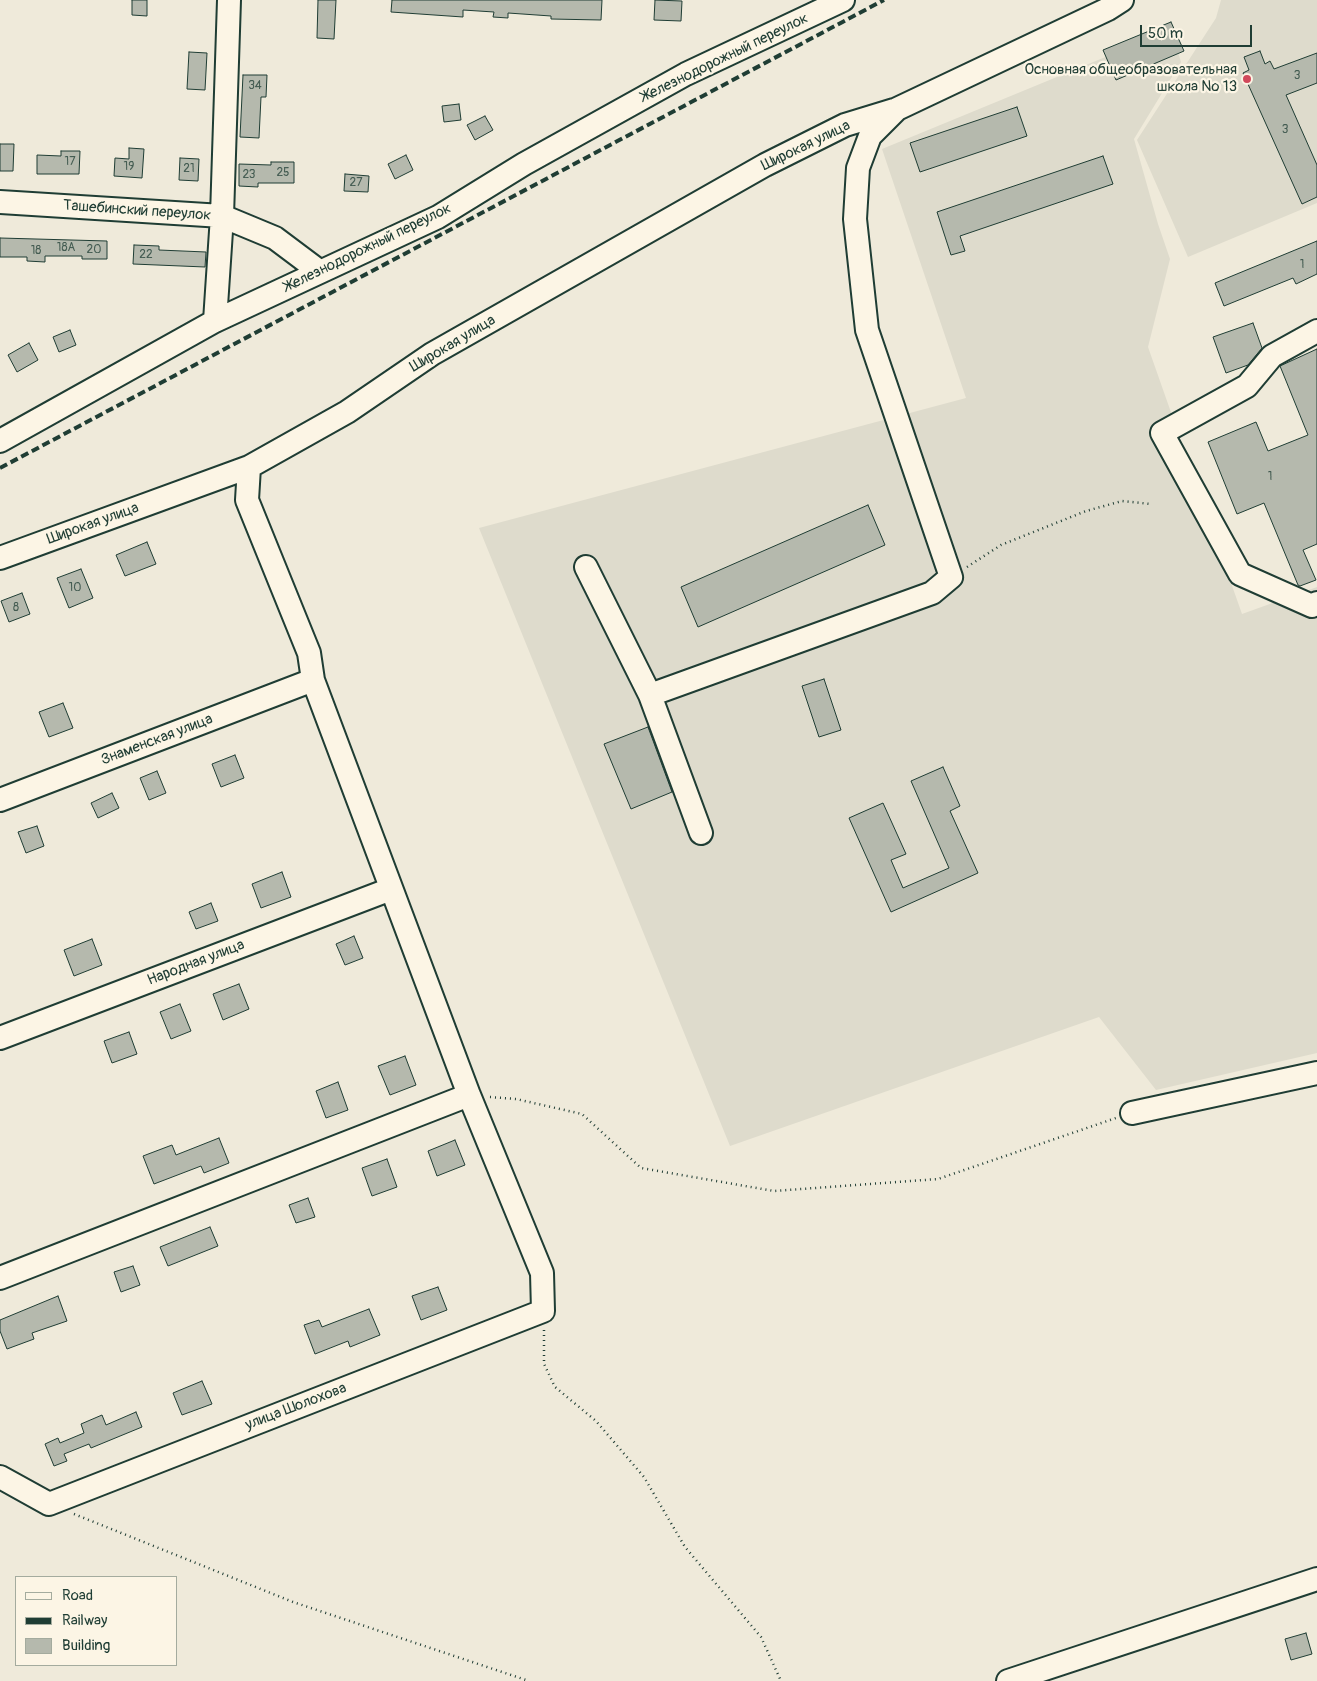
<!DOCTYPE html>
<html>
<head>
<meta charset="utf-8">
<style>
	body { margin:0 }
	#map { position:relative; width:1317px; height:1681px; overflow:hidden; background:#efeada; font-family:Pangolin,sans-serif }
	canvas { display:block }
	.legend { position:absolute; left:15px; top:1576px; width:162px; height:90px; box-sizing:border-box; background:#fcf5e5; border:1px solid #a4ab9e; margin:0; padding:6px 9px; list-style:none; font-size:15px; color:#1f3d34 }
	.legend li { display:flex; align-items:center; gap:10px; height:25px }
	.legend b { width:25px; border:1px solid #a4ab9e }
	.scale { position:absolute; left:1140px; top:25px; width:112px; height:22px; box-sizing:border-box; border:2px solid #1f3d34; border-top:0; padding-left:6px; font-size:15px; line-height:18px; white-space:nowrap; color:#1f3d34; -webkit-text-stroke:4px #fcf5e5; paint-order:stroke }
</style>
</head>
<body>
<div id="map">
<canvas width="1317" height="1681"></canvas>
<ul class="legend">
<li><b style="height:6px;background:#fcf5e5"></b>Road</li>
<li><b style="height:6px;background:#1f3d34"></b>Railway</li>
<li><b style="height:14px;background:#b5b9ad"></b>Building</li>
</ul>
<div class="scale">50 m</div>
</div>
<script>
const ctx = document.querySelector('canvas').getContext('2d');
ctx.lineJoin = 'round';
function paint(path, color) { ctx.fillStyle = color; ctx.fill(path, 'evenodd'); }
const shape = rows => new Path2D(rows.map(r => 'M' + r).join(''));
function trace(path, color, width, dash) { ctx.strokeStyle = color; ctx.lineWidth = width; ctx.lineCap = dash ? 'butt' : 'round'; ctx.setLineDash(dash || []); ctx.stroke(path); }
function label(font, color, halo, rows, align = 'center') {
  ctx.font = font + ' Pangolin,sans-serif'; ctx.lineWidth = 4.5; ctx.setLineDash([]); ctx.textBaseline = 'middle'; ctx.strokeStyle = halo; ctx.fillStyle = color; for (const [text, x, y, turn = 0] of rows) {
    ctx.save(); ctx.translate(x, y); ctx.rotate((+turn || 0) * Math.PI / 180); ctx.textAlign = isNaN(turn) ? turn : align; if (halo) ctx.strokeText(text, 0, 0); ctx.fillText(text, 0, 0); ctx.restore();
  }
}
paint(shape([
	[1221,0,1317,0,1317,203,1188,257,1137,140,1216,18],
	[1171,30,1181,62,1134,139,1158,224,1170,259,1148,347,1242,614,1317,587,1317,1053,1156,1090,1099,1017,730,1146,479,528,966,398,882,149]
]), '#dedbcc');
const building = shape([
	[132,0,147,0,147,16,132,15,132,0],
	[318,0,336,0,334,39,317,38,318,0],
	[392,0,602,0,601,20,551,19,551,16,508,13,508,18,493,17,494,12,463,10,463,17,391,12,392,0],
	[655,0,682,1,681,21,654,20,655,0],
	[1171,22,1184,51,1116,80,1103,50,1171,22],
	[1260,51,1265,64,1270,61,1274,69,1317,53,1317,83,1286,95,1317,165,1317,197,1302,204,1243,73,1249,70,1244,57,1260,51],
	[189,52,207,53,205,90,187,89,189,52],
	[243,75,267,75,266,97,261,97,259,138,240,137,243,75],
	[459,104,461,120,444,122,442,106,459,104],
	[1017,107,1027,136,920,172,910,143,1017,107],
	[485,116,493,130,475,140,467,125,485,116],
	[0,144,14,144,13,171,0,171,0,144],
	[129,148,144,149,142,178,114,176,115,158,129,159,129,148],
	[61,151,80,151,79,174,37,174,37,155,61,156,61,151],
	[406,155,413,170,395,179,388,164,406,155],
	[1103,156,1113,184,960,236,965,251,951,255,937,212,1103,156],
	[180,158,199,159,198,181,179,180,180,158],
	[271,162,294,162,294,183,258,183,258,187,239,186,239,164,271,165,271,162],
	[345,174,369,176,368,192,344,191,345,174],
	[0,238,107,241,107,259,82,259,82,256,45,256,45,262,27,261,27,257,0,257,0,238],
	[1317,241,1317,274,1296,284,1293,278,1224,306,1215,283,1317,241],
	[134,245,159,246,159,250,206,252,205,267,133,264,134,245],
	[1253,323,1262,348,1248,365,1226,373,1213,337,1253,323],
	[70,330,76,345,59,352,53,337,70,330],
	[29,343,38,360,17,372,8,355,29,343],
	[1317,349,1317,544,1303,550,1316,580,1300,586,1298,585,1264,503,1237,514,1208,442,1256,422,1268,451,1308,435,1280,366,1317,349],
	[868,505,885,545,698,627,681,587,868,505],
	[147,542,156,564,125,576,116,555,147,542],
	[81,569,93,598,69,608,57,578,81,569],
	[22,593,30,614,9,622,1,601,22,593],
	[824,679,841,730,819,737,802,686,824,679],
	[63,703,73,728,49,737,39,712,63,703],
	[648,727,672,792,631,809,604,744,648,727],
	[235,755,244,778,221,787,212,764,235,755],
	[943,767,960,806,950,811,978,873,891,912,849,818,883,803,906,854,891,860,903,888,949,868,911,781,943,767],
	[157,771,166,793,149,800,140,778,157,771],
	[112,793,119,808,98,818,91,803,112,793],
	[37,826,44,846,26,853,18,832,37,826],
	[282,872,291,897,261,908,252,884,282,872],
	[211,903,218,921,196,929,189,912,211,903],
	[354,936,363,958,345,965,336,944,354,936],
	[92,939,102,965,74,976,64,950,92,939],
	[239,984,249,1009,223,1020,213,994,239,984],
	[180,1004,191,1031,171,1039,160,1012,180,1004],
	[129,1032,137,1054,112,1063,104,1041,129,1032],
	[405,1056,416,1085,390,1095,378,1066,405,1056],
	[338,1082,348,1110,326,1118,316,1091,338,1082],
	[219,1138,229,1163,204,1173,201,1166,154,1184,143,1156,172,1145,176,1155,219,1138],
	[455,1140,465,1165,437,1176,428,1151,455,1140],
	[387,1159,397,1187,372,1196,362,1168,387,1159],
	[308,1198,315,1217,296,1223,289,1205,308,1198],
	[210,1227,218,1246,168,1266,160,1247,210,1227],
	[133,1266,140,1285,121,1292,114,1272,133,1266],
	[438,1287,447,1310,421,1320,412,1296,438,1287],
	[58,1296,67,1321,32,1333,34,1339,7,1349,0,1331,0,1320,58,1296],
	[369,1309,380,1335,350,1347,348,1341,315,1354,304,1325,319,1320,322,1327,369,1309],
	[202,1381,212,1404,182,1415,173,1393,202,1381],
	[136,1412,142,1427,91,1448,89,1444,64,1454,67,1461,54,1466,45,1444,58,1438,60,1443,84,1433,81,1424,102,1415,106,1425,136,1412],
	[1306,1633,1312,1654,1291,1660,1285,1639,1306,1633]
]);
paint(building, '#b5b9ad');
trace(building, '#1f3d34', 1);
const minor = shape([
	[0,202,222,216,275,238,319,271],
	[215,321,222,216,229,0],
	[1317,331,1272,356,1247,386,1162,433,1240,574,1312,606,1317,603],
	[0,441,215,321,438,217,524,164,686,74,843,0],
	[0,558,249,467,347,412,432,354,765,165,845,125,894,110],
	[586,567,650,695,701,833],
	[650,695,932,593,951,577,867,330,855,219,858,168,870,136,897,109,1108,9,1122,0],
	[0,800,313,680],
	[0,1038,391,889],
	[1132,1113,1317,1073],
	[0,1278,469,1095],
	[0,1477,49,1504,543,1311,542,1273,469,1095,313,680,309,653,247,500,249,467],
	[1008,1681,1317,1579]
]);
trace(minor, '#1f3d34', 26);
trace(shape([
	[967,567,1001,545,1086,511,1122,501,1151,504],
	[490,1097,516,1099,582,1114,641,1168,774,1191,938,1179,1116,1118],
	[544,1330,544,1364,555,1387,596,1421,644,1477,685,1547,761,1637,781,1681],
	[74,1514,293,1602,529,1681]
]), '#1f3d34', 2.5, [1, 4]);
trace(minor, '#fcf5e5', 22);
trace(shape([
	[0,468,884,0]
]), '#1f3d34', 4, [8, 4]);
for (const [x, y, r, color] of [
	[1247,79,5,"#d1495b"]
]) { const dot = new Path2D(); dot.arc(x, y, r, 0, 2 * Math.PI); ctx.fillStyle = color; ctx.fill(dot); trace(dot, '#fcf5e5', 2); }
label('12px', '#445c52', null, [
	["3",1297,76],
	["34",255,86],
	["3",1285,130],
	["17",70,162],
	["19",129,167],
	["21",189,169],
	["25",283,173],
	["23",249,175],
	["27",356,183],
	["18А",66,248],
	["20",94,250],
	["18",36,251],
	["22",146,255],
	["1",1302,265],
	["1",1270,477],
	["10",75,588],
	["8",16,608]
]);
label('15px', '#1f3d34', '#fcf5e5', [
	["Железнодорожный переулок",725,58,-26],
	["Широкая улица",806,146,-26],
	["Ташебинский переулок",137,211,4],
	["Железнодорожный переулок",368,248,-26],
	["Широкая улица",453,344,-31],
	["Широкая улица",93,524,-20],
	["Знаменская улица",157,740,-21],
	["Народная улица",196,963,-21],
	["улица Шолохова",296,1407,-21]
]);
label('15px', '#1f3d34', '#fcf5e5', [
	["Основная общеобразовательная",1237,70],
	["школа № 13",1237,87]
], 'right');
</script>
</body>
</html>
